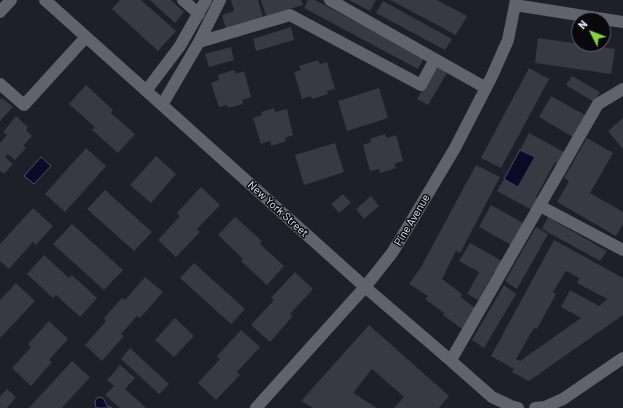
<!DOCTYPE html>
<html>
<head>
<meta charset="utf-8">
<style>
	body { margin:0 }
	#map { position:relative; width:623px; height:408px; overflow:hidden; background:#1e1f29; font-family:Barlow,sans-serif }
	canvas { display:block }
	.north { position:absolute; left:571px; top:12px; width:40px; height:40px; box-sizing:border-box; background:#09090d; border:1px solid #64656a; border-radius:50%; rotate:312deg; font-size:11px; font-weight:700; line-height:16px; text-align:center; color:#edeef5 }
	.north::after { content:''; display:block; margin:auto; width:14px; height:18px; background:#87cf4a; clip-path:polygon(50% 0,100% 100%,50% 72%,0 100%) }
</style>
</head>
<body>
<div id="map">
<canvas width="623" height="408"></canvas>
<div class="north">N</div>
</div>
<script>
const ctx = document.querySelector('canvas').getContext('2d');
ctx.lineJoin = 'round';
function paint(path, color) { ctx.fillStyle = color; ctx.fill(path, 'evenodd'); }
const shape = rows => new Path2D(rows.map(r => 'M' + r).join(''));
function trace(path, color, width, dash) { ctx.strokeStyle = color; ctx.lineWidth = width; ctx.lineCap = dash ? 'butt' : 'round'; ctx.setLineDash(dash || []); ctx.stroke(path); }
function label(font, color, halo, rows, align = 'center') {
  ctx.font = font + ' Barlow,sans-serif'; ctx.lineWidth = 3; ctx.setLineDash([]); ctx.textBaseline = 'middle'; ctx.strokeStyle = halo; ctx.fillStyle = color; for (const [text, x, y, turn = 0] of rows) {
    ctx.save(); ctx.translate(x, y); ctx.rotate((+turn || 0) * Math.PI / 180); ctx.textAlign = isNaN(turn) ? turn : align; if (halo) ctx.strokeText(text, 0, 0); ctx.fillText(text, 0, 0); ctx.restore();
  }
}
const water = shape([
	[520,150,535,157,518,187,504,179,520,150],
	[41,157,51,166,34,184,24,176,41,157],
	[98,397,102,398,104,399,107,406,112,408,96,408,95,401,98,397]
]);
paint(water, '#0d0a27');
trace(water, '#504e65', 1);
paint(shape([
	[120,0,141,0,176,31,158,51,112,9],
	[150,0,171,0,184,12,175,23],
	[231,0,258,0,263,18,226,29,222,15,234,11],
	[261,0,301,0,303,5,266,16],
	[308,0,315,0,424,58,418,69,304,8],
	[349,0,376,0,370,11],
	[390,0,437,0,467,16,456,35],
	[383,1,452,39,445,50,376,13],
	[291,27,294,40,256,51,253,39],
	[538,38,615,49,611,74,535,63],
	[231,47,234,60,209,67,205,54],
	[318,60,320,64,327,62,335,89,327,91,328,94,312,99,311,96,302,99,294,72,301,70,299,66],
	[437,64,448,71,428,105,417,99],
	[529,68,549,79,501,168,481,158],
	[234,70,236,74,244,71,251,97,242,100,243,104,228,108,227,105,219,107,211,83,219,80,218,75],
	[572,76,600,92,594,102,566,85],
	[86,85,113,110,111,113,135,134,118,153,92,130,95,127,69,104],
	[379,88,388,118,347,131,338,101],
	[551,96,585,115,573,137,539,117],
	[2,98,13,107,0,121,0,100],
	[274,108,275,112,287,109,293,135,285,138,286,141,271,146,270,141,261,144,253,118,262,115,261,112],
	[16,116,28,127,26,130,32,136,23,146,26,148,15,160,8,154,5,157,13,164,4,174,0,171,0,143,7,135,3,132],
	[623,118,623,149,608,131],
	[529,133,564,152,557,164,555,162,536,197,538,198,532,210,497,191,504,179,518,187,535,157,520,150],
	[385,134,387,138,396,135,403,161,394,164,396,168,380,173,379,169,370,171,363,145,371,142,370,139],
	[587,138,613,153,590,193,623,212,623,224,616,236,557,202,569,181,564,178],
	[335,143,344,172,304,185,295,155],
	[86,148,106,166,65,212,45,194],
	[156,156,176,174,151,203,130,185],
	[476,165,500,177,460,253,456,251,442,279,462,294,461,297,476,309,462,329,443,315,444,313,425,299,428,296,409,284,421,267],
	[201,187,220,205,197,229,200,232,176,257,158,240,180,216,177,213],
	[105,190,152,232,134,251,87,209],
	[343,194,351,203,339,213,331,204],
	[371,196,379,206,364,219,356,209],
	[491,205,525,224,513,246,479,227],
	[33,208,53,226,36,245,33,242,9,269,0,261,0,244],
	[235,217,262,241,260,244,284,266,267,285,241,261,243,259,218,235],
	[548,217,607,251,600,261,542,229],
	[72,224,123,270,104,290,53,244],
	[536,227,548,234,517,289,505,281],
	[554,240,623,278,623,315,529,381,512,372,514,369,491,356],
	[566,271,579,278,577,283,607,299,599,306,570,290,561,307,581,318,520,361,516,359,534,328,537,329,556,294,553,292],
	[470,243,504,262,497,273,494,272,478,300,467,294,479,272,459,261],
	[44,255,69,278,72,275,97,298,80,317,56,295,53,298,27,274],
	[194,263,245,309,231,324,180,278],
	[295,272,313,289,290,314,293,316,270,342,251,325,274,300,271,298],
	[145,277,163,292,140,318,137,316,121,334,124,336,102,361,85,345,106,321,104,318,122,298,125,300],
	[16,283,35,301,0,338,0,300],
	[504,285,516,294,484,348,472,340],
	[175,318,194,336,174,357,155,340],
	[49,321,68,339,49,360,52,362,31,386,12,368,31,347,28,344],
	[369,325,449,396,439,408,394,408,404,397,372,369,353,393,377,408,313,408,301,401],
	[241,330,260,347,237,372,240,375,216,400,198,383,220,359,217,356],
	[130,348,169,384,159,394,121,359],
	[72,361,90,377,62,408,29,408],
	[120,365,135,378,125,389,146,408,120,408,105,395,114,386,107,380],
	[7,389,16,397,7,408,0,408,0,396]
]), '#393944');
trace(shape([
	[45,0,365,287,442,353,492,397,511,406,518,408],
	[183,0,199,14],
	[330,0,486,88],
	[515,5,623,22],
	[0,12,11,0],
	[199,42,220,0],
	[0,84,24,105,86,37],
	[146,91,180,46,206,0],
	[162,105,199,42,290,15,421,85,435,59],
	[540,206,623,250],
	[451,360,598,104,623,89],
	[256,408,365,287,392,253,414,217,455,148,492,76,508,40,516,0],
	[535,408,545,407,563,399,623,358]
]), '#61626e', 12);
label('11px', '#edeef5', '#09090d', [
	["New York Street",278,209,42],
	["Pine Avenue",412,220,-59]
]);
</script>
</body>
</html>
